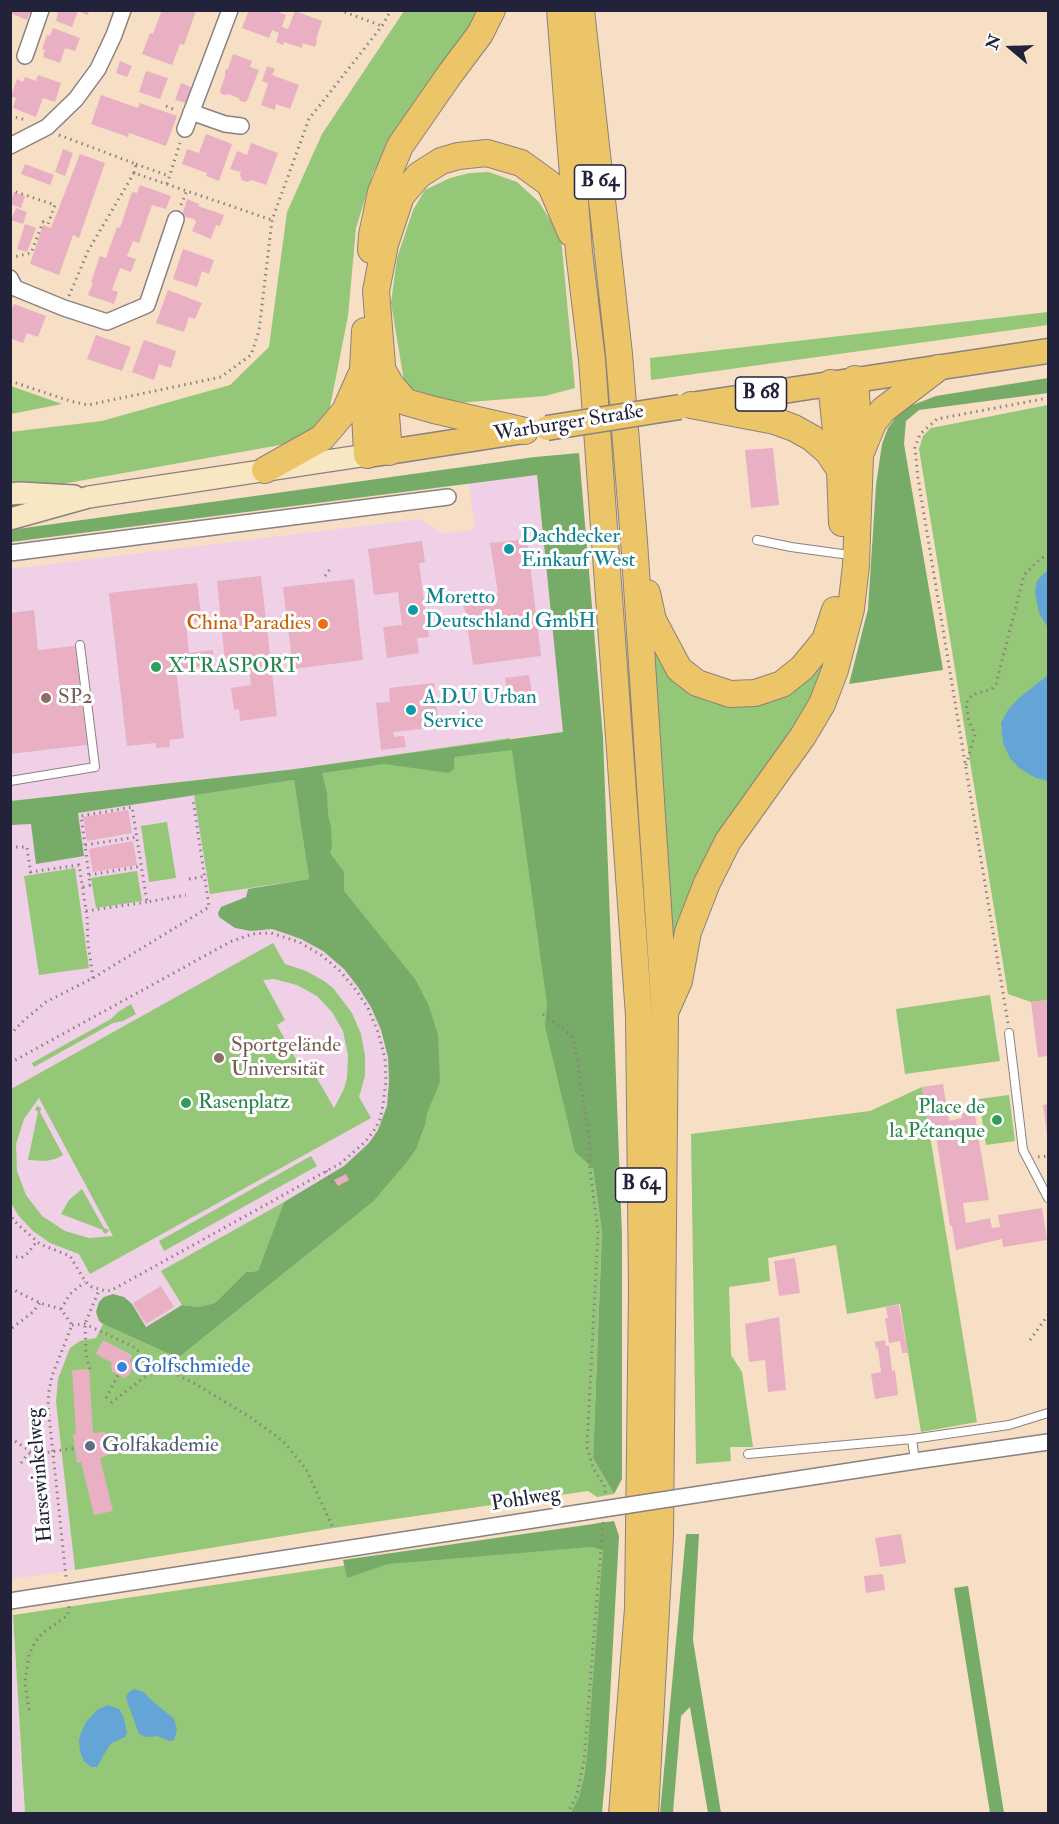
<!DOCTYPE html>
<html>
<head>
<meta charset="utf-8">
<style>
	body { margin:0 }
	#map { position:relative; width:1059px; height:1824px; overflow:hidden; background:#f6dfc5; font-family:"IM FELL Double Pica",serif }
	canvas { display:block }
	.frame { position:absolute; inset:0; border:12px solid #22223b; pointer-events:none }
	.north { position:absolute; left:981px; top:18px; width:60px; height:60px; -webkit-text-stroke:4px #fff; paint-order:stroke; rotate:289deg; font-size:16px; font-weight:700; line-height:24px; text-align:center; color:#22223b }
	.north::after { content:''; display:block; margin:auto; width:21px; height:27px; background:#22223b; clip-path:polygon(50% 0,100% 100%,50% 72%,0 100%) }
</style>
</head>
<body>
<div id="map">
<canvas width="1059" height="1824"></canvas>
<div class="frame"></div>
<div class="north">N</div>
</div>
<script>
const ctx = document.querySelector('canvas').getContext('2d');
ctx.lineJoin = 'round';
function paint(path, color) { ctx.fillStyle = color; ctx.fill(path, 'evenodd'); }
const shape = rows => new Path2D(rows.map(r => 'M' + r).join(''));
function trace(path, color, width, dash) { ctx.strokeStyle = color; ctx.lineWidth = width; ctx.lineCap = dash ? 'butt' : 'round'; ctx.setLineDash(dash || []); ctx.stroke(path); }
function label(font, color, halo, rows, align = 'center') {
  ctx.font = font + ' "IM FELL Double Pica",serif'; ctx.lineWidth = 6; ctx.setLineDash([]); ctx.textBaseline = 'middle'; ctx.strokeStyle = halo; ctx.fillStyle = color; for (const [text, x, y, turn = 0] of rows) {
    ctx.save(); ctx.translate(x, y); ctx.rotate((+turn || 0) * Math.PI / 180); ctx.textAlign = isNaN(turn) ? turn : align; if (halo) ctx.strokeText(text, 0, 0); ctx.fillText(text, 0, 0); ctx.restore();
  }
}
paint(shape([
	[537,475,563,732,510,738,420,1010,359,1215,178,1358,103,1324,97,1338,56,1402,75,1570,11,1579,10,569,420,519,444,534,475,529,469,483],
	[10,1615,13,1615,25,1813,11,1814]
]), '#efd0e6');
paint(shape([
	[404,11,477,11,469,28,412,106,373,173,356,228,348,316,330,407,322,432,297,442,34,489,11,487,10,432,102,421,230,385,269,347,287,212,322,134],
	[489,172,517,182,539,202,561,237,575,388,545,396,457,403,405,387,391,303,397,258,413,210,425,190,450,178,470,173],
	[1048,312,1048,325,651,380,650,358],
	[11,386,62,404,11,414],
	[1048,405,1048,1000,1031,1002,1008,994,919,449,923,436,931,428],
	[649,637,726,699,829,645,822,678,668,972],
	[510,738,593,1167,602,1232,593,1458,614,1494,597,1497,588,1491,333,1528,75,1570,56,1402,58,1379,70,1348,80,1341,96,1338,103,1324,178,1358,374,1201,407,1162,420,1139,425,1126,345,914,296,769],
	[294,780,309,879,210,894,194,795],
	[167,822,176,878,149,882,141,826],
	[75,868,89,968,39,975,24,876],
	[137,871,142,901,96,908,91,878],
	[273,943,285,964,306,971,324,981,333,988,352,1013,361,1034,365,1056,365,1076,359,1097,371,1118,90,1274,79,1254,50,1243,33,1231,18,1215,11,1203,11,1089],
	[274,979,297,985,317,996,332,1012,343,1031,348,1055,347,1078,344,1089,334,1108,311,1068,303,1072,277,1025,285,1020,263,980],
	[39,1098,113,1236,89,1238,65,1231,42,1216,26,1195,17,1171,16,1144,24,1119],
	[990,995,1000,1061,905,1074,896,1009],
	[131,1004,136,1014,123,1021,113,1023,34,1067,32,1063,111,1019,118,1012],
	[922,1087,977,1422,921,1432,900,1304,847,1314,836,1245,768,1258,770,1281,729,1287,731,1355,742,1372,753,1447,730,1447,731,1461,696,1464,691,1134,870,1111],
	[1009,1095,1015,1141,986,1145,979,1099],
	[37,1106,41,1108,40,1112,63,1155,55,1159,46,1161,28,1160,38,1112,35,1109],
	[311,1156,317,1166,164,1251,159,1241],
	[82,1189,104,1228,109,1230,106,1234,103,1232,103,1230,61,1214,69,1200],
	[284,1202,258,1271,246,1272,215,1303,198,1307,182,1305,161,1271],
	[608,1522,587,1780,582,1813,25,1813,13,1615,341,1566,592,1547,597,1523]
]), '#94c777');
paint(shape([
	[1048,378,1048,393,919,410,906,421,904,444,943,670,849,684,868,609,876,485,882,444,888,428,898,414,910,406,936,396],
	[579,453,603,737,622,1235,622,1479,614,1494,593,1458,602,1232,593,1168,575,1152,545,1026,547,1004,512,750,454,757,454,769,449,773,384,764,322,773,327,793,328,815,331,827,332,847,330,853,344,872,344,891,415,979,429,1006,438,1035,440,1082,427,1113,425,1126,416,1149,407,1162,374,1201,178,1358,103,1324,99,1321,96,1312,99,1302,104,1297,113,1294,124,1297,132,1304,146,1327,182,1305,198,1307,215,1303,246,1272,258,1271,284,1202,344,1166,369,1143,378,1130,387,1106,389,1081,388,1057,381,1030,371,1007,358,987,344,969,323,951,301,939,281,932,272,929,251,931,235,928,219,917,218,913,221,907,246,897,248,889,309,879,294,780,78,813,84,856,36,864,31,824,11,825,11,801,296,769,563,732,537,475,11,542,10,530,535,457],
	[614,1521,619,1536,606,1769,602,1813,571,1813,579,1797,584,1778,587,1758,603,1550,592,1547,388,1564,347,1578,343,1560],
	[686,1534,699,1534,693,1640,721,1813,708,1813,690,1707,681,1716,673,1813,660,1813],
	[968,1586,1004,1813,990,1813,954,1588]
]), '#77ac68');
paint(shape([
	[1048,571,1048,628,1039,613,1035,592,1037,581,1044,573],
	[1048,675,1048,781,1036,778,1019,768,1010,758,1003,743,1001,723,1008,710,1018,699],
	[134,1689,144,1692,150,1699,174,1719,177,1730,174,1740,170,1741,157,1736,146,1737,139,1734,126,1698,128,1693],
	[108,1705,119,1709,124,1718,127,1733,125,1737,112,1743,109,1746,97,1767,91,1767,84,1761,80,1752,79,1740,81,1733,86,1722,97,1710]
]), '#64a4d7');
paint(shape([
	[10,10,31,10,27,20,10,13],
	[52,10,89,10,88,15,78,11,72,27,56,21,58,13],
	[162,10,196,11,184,45,180,44,172,65,142,54,150,33,153,34],
	[249,10,273,10,286,15,282,27,288,29,295,11,322,21,316,40,317,41,315,47,303,43,302,48,284,42,283,45,276,42,279,33,272,30,269,38,242,28],
	[53,28,80,38,75,51,65,48,60,63,43,57,45,50,42,49,47,35,50,36],
	[233,54,252,61,250,67,259,70,247,101,245,102,240,101,239,98,228,94,226,95,221,94,220,91,225,76,225,70,228,69],
	[120,61,132,66,127,77,116,73],
	[267,66,275,69,272,75,299,85,290,109,276,104,275,110,261,105,268,84,262,81],
	[146,71,168,78,160,99,139,92],
	[38,75,61,83,55,102,43,98,36,117,13,108,16,98,11,96,17,79,23,82,25,77,36,81],
	[181,83,191,87,186,103,175,100],
	[101,95,138,108,140,103,177,116,166,146,129,133,128,137,91,124],
	[206,134,232,144,219,181,206,176,207,173,182,164,187,149,199,153],
	[251,143,278,153,266,185,252,180,247,182,242,180,240,175,241,172,230,169,237,151,247,155],
	[63,149,73,153,65,176,55,172],
	[80,154,105,163,79,238,73,235,59,275,30,264,43,225,51,228],
	[25,164,54,175,50,185,21,174],
	[140,185,171,196,166,209,152,205,139,243,133,241,127,256,136,259,131,272,120,268,112,290,118,292,114,304,88,295,93,283,91,282,100,256,106,258,117,227,120,228,132,192,137,193],
	[14,192,25,196,21,208,10,204],
	[187,199,199,204,198,206,224,215,220,226,216,225,211,239,192,231,196,222,194,219,182,216],
	[16,208,27,212,23,224,11,220],
	[25,224,36,228,27,252,17,249],
	[183,249,214,260,209,274,202,271,197,287,173,279],
	[168,290,202,303,195,319,189,317,184,332,156,323],
	[14,304,46,316,38,337,27,333,23,343,10,338,10,313],
	[96,335,131,347,122,371,87,359],
	[144,340,176,351,171,368,159,364,154,380,132,372],
	[773,448,779,505,751,508,745,450],
	[527,539,541,656,473,665,463,598,498,593,490,543],
	[422,541,425,562,419,563,429,637,417,638,419,653,387,658,383,627,402,625,398,592,374,595,368,549],
	[261,576,277,716,240,721,239,709,234,710,231,688,251,685,248,659,225,662,217,581],
	[354,579,363,660,293,669,283,587],
	[197,583,202,621,186,623,189,653,213,650,214,665,176,670,184,738,169,740,170,747,156,748,156,743,127,746,109,593],
	[34,610,38,650,75,646,87,745,10,754,10,613],
	[529,675,532,694,508,698,505,678],
	[434,683,439,727,393,732,394,737,404,736,406,747,381,750,376,703,390,702,389,688],
	[128,810,132,833,87,841,83,817],
	[133,841,137,865,93,872,89,849],
	[1048,1000,1048,1056,1038,1057,1031,1002],
	[943,1084,949,1121,962,1118,960,1106,973,1104,989,1200,963,1203,966,1223,990,1218,992,1228,1000,1227,998,1215,1042,1208,1047,1240,1003,1247,1002,1239,956,1250,952,1226,950,1226,934,1123,928,1124,922,1087],
	[1048,1104,1048,1134,1047,1135,1043,1105],
	[346,1174,349,1180,338,1186,334,1180],
	[795,1258,800,1293,779,1296,774,1261],
	[161,1286,174,1307,146,1324,133,1303],
	[899,1305,908,1353,902,1353,900,1341,889,1343,885,1318,888,1318,886,1307],
	[779,1317,786,1390,768,1392,765,1360,749,1362,745,1324],
	[103,1340,132,1355,130,1361,135,1364,129,1375,125,1378,112,1372,111,1366,112,1363,96,1354],
	[885,1340,886,1346,889,1346,892,1371,895,1370,898,1395,875,1399,871,1374,881,1372,878,1348,876,1349,875,1342],
	[89,1369,93,1433,105,1432,108,1455,100,1458,113,1511,94,1515,81,1462,77,1463,73,1434,76,1434,72,1370],
	[901,1534,906,1563,880,1567,875,1538],
	[883,1574,885,1590,866,1593,864,1576]
]), '#e8b0c2');
const service = shape([
	[757,540,791,547,842,554],
	[10,781,95,767,80,645],
	[1009,1033,1023,1150,1048,1198],
	[912,1439,1009,1425,1048,1413],
	[748,1454,912,1439,915,1461]
]);
const minor = shape([
	[25,56,41,10],
	[191,112,225,124,241,126],
	[185,129,230,10],
	[10,146,47,127,76,99,98,69,114,35,123,10],
	[10,278,15,288,64,308,107,322,147,305,176,219],
	[10,553,448,497],
	[714,1492,915,1461,1048,1442],
	[10,1601,584,1512]
]);
const secondary = shape([
	[10,494,20,493,74,496],
	[10,519,89,497,367,455]
]);
const primary = shape([
	[697,404,1048,351],
	[369,455,524,431]
]);
const trunk = shape([
	[560,10,579,252,592,360,639,1016,642,1290,638,1608,622,1814],
	[581,10,619,354,634,541,665,1014,660,1536,645,1814],
	[371,250,372,235,381,192,400,146,450,74,480,34,492,10],
	[365,331,363,368,367,455],
	[383,371,391,385,406,402,434,410,525,431],
	[831,383,840,470,842,523],
	[691,405,775,421,794,428,812,438,828,452,840,470],
	[862,450,873,423,883,410,938,368],
	[389,452,376,291,385,244,401,196,419,175,441,161,458,156,487,153,521,163,550,184,571,233],
	[265,470,322,438,345,411,360,377],
	[647,593,653,620,679,669,697,683,730,694,755,693,782,684,802,668,825,640,835,610],
	[667,1008,679,981,688,932,707,883,728,841,803,736,822,704,835,670,851,609,856,565,860,456,855,379]
]);
trace(service, '#8c8080', 10);
trace(minor, '#8c8080', 18);
trace(secondary, '#8c8080', 24);
trace(primary, '#8c8080', 27);
trace(trunk, '#8c8080', 28);
trace(shape([
	[339,10,382,26],
	[166,106,177,111],
	[10,116,26,120],
	[59,135,136,164,134,173,272,220],
	[136,164,169,176],
	[167,184,180,143],
	[10,190,55,205,48,224,43,222,31,253,10,258],
	[181,205,187,190],
	[69,296,88,251,134,173],
	[10,381,70,401,88,405,221,377,251,355,259,331,272,220,309,119,382,26,391,10],
	[325,576,331,568],
	[966,765,975,734,969,722,966,703,972,695,992,689,996,684,1024,575,1040,559,1048,555],
	[85,845,81,816,132,807,147,902,186,895],
	[10,847,27,847,31,875],
	[30,872,79,865,87,916,88,943,93,978],
	[89,875,142,866],
	[189,879,207,876],
	[83,887,90,885,85,845,137,837],
	[86,911,147,902],
	[543,1014,571,1035,575,1045,589,1139,590,1169,598,1232,587,1447,593,1468,604,1485,606,1495],
	[1008,1023,918,478,915,448,920,434,937,419,1048,398],
	[10,1035,22,1022,46,1002,93,978,209,907,193,799],
	[10,1063,230,942,252,934,271,933,299,942,321,955,341,972,356,990,368,1008,378,1032,385,1058,386,1081,383,1105,380,1119,375,1129,366,1141,341,1163,112,1290,106,1291,92,1287,85,1281,70,1256,40,1244,14,1221,10,1213],
	[1038,1157,1048,1156],
	[326,1171,334,1185,336,1184],
	[10,1256,21,1258,28,1253,37,1241],
	[10,1288,40,1303,61,1309,72,1325,52,1376,49,1391,48,1406,66,1577],
	[61,1309,70,1294,85,1282],
	[72,1325,85,1324,136,1348,141,1356,199,1386,253,1419,283,1441,306,1469,333,1528],
	[12,1328,33,1312,40,1303],
	[1030,1340,1048,1315],
	[90,1369,86,1355,85,1324,99,1290],
	[106,1398,118,1375],
	[111,1403,150,1373,156,1364],
	[10,1438,32,1452,44,1453,75,1448],
	[21,1463,27,1455,32,1452],
	[29,1710,25,1682,29,1655,35,1642,44,1632,68,1615,69,1605],
	[567,1814,577,1795,584,1761,603,1522]
]), '#8c8080', 3, [1.5, 4.5]);
trace(service, '#fff', 8);
trace(minor, '#fff', 15);
trace(secondary, '#f7e8c3', 21);
trace(primary, '#ecc569', 24);
trace(trunk, '#ecc569', 26);
const minorBridge = shape([
	[584,1512,714,1492]
]);
const primaryBridge = shape([
	[547,428,680,407]
]);
trace(minorBridge, '#8c8080', 18, []);
trace(primaryBridge, '#8c8080', 27, []);
trace(minorBridge, '#fff', 15);
trace(primaryBridge, '#ecc569', 24);
for (const [x, y, r, color] of [
	[509,549,6,"#0f9aa8"],
	[413,610,6,"#0f9aa8"],
	[323,624,6,"#e8710a"],
	[156,667,6,"#2e9e5b"],
	[46,698,6,"#8d6e63"],
	[411,710,6,"#0f9aa8"],
	[219,1058,6,"#8d6e63"],
	[186,1103,6,"#2e9e5b"],
	[997,1120,6,"#2e9e5b"],
	[122,1367,6,"#3f7fe0"],
	[90,1446,6,"#5c6f8a"]
]) { const dot = new Path2D(); dot.arc(x, y, r, 0, 2 * Math.PI); ctx.fillStyle = color; ctx.fill(dot); trace(dot, '#fff', 2); }
for (const [x, y, w] of [
	[600,182,51],
	[761,394,51],
	[641,1185,51]
]) { const box = new Path2D(); box.roundRect(x - w / 2, y - 17, w, 34, 4.5); ctx.fillStyle = '#fff'; ctx.fill(box); trace(box, '#22223b', 1.5); }
label('bold 20px', '#22223b', null, [
	["B 64",600,182],
	["B 68",761,394],
	["B 64",641,1185]
]);
label('21px', '#22223b', '#fff', [
	["Warburger Straße",569,424,-9],
	["Harsewinkelweg",41,1475,-95],
	["Pohlweg",526,1500,-9]
]);
label('21px', '#0d838f', '#fff', [
	["Dachdecker",521,537],
	["Einkauf West",521,561],
	["Moretto",425,598],
	["Deutschland GmbH",425,622],
	["A.D.U Urban",423,698],
	["Service",423,722]
], 'left');
label('21px', '#c56008', '#fff', [
	["China Paradies",311,624]
], 'right');
label('21px', '#27864d', '#fff', [
	["XTRASPORT",168,667],
	["Rasenplatz",198,1103],
	["Place de",985,1108,"right"],
	["la Pétanque",985,1132,"right"]
], 'left');
label('21px', '#785e54', '#fff', [
	["SP2",58,698],
	["Sportgelände",231,1046],
	["Universität",231,1070]
], 'left');
label('21px', '#366cbe', '#fff', [
	["Golfschmiede",134,1367]
], 'left');
label('21px', '#4e5e75', '#fff', [
	["Golfakademie",102,1446]
], 'left');
</script>
</body>
</html>
